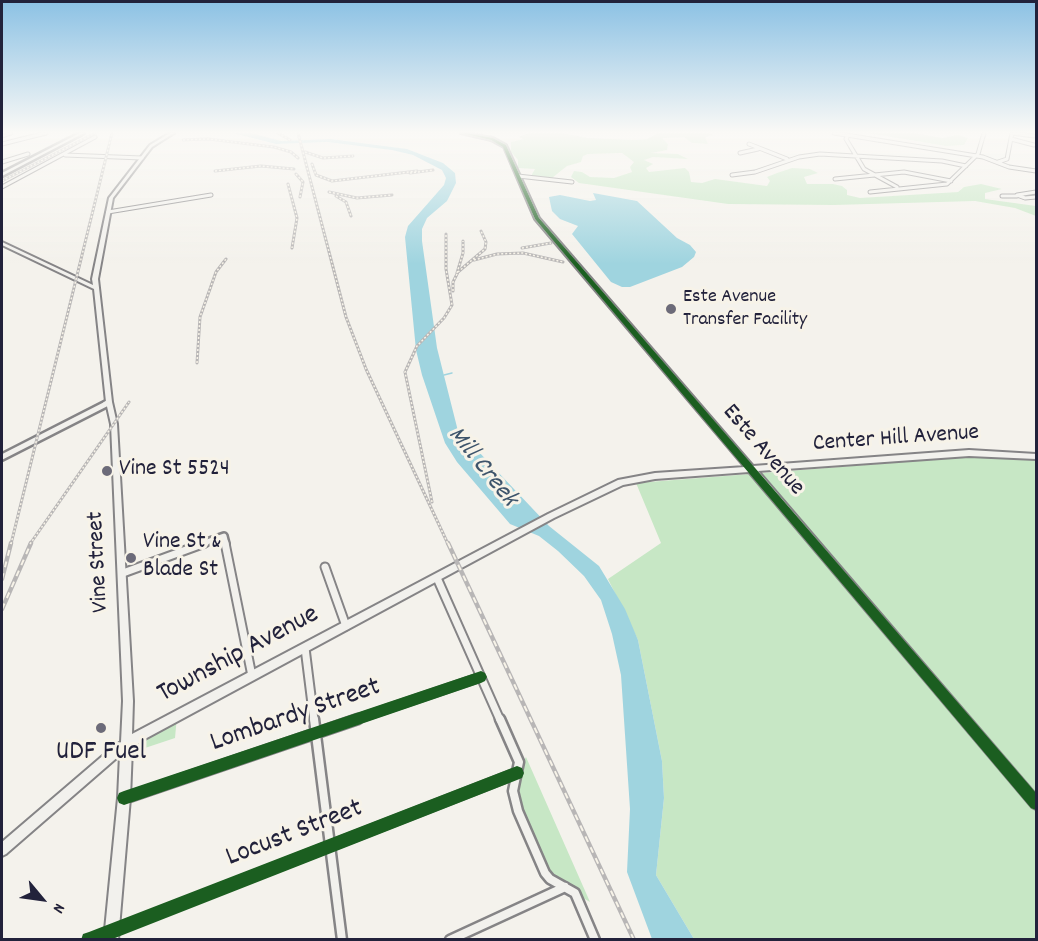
<!DOCTYPE html>
<html>
<head>
<meta charset="utf-8">
<style>
	body { margin:0 }
	#map { position:relative; width:1038px; height:941px; overflow:hidden; background:#f4f2ec; font-family:Dekko,sans-serif }
	canvas { display:block }
	.frame { position:absolute; inset:0; border:3px solid #22223b; pointer-events:none }
	.north { position:absolute; left:12px; top:869px; width:60px; height:60px; -webkit-text-stroke:4px #f7f3e8; paint-order:stroke; rotate:119deg; font-size:16px; font-weight:700; line-height:24px; text-align:center; color:#22223b }
	.north::after { content:''; display:block; margin:auto; width:21px; height:27px; background:#22223b; clip-path:polygon(50% 0,100% 100%,50% 72%,0 100%) }
</style>
</head>
<body>
<div id="map">
<canvas width="1038" height="941"></canvas>
<div class="frame"></div>
<div class="north">N</div>
</div>
<script>
const ctx = document.querySelector('canvas').getContext('2d');
ctx.lineJoin = 'round';
function paint(path, color) { ctx.fillStyle = color; ctx.fill(path, 'evenodd'); }
const shape = rows => new Path2D(rows.map(r => 'M' + r).join(''));
function trace(path, color, width, dash) { ctx.strokeStyle = color; ctx.lineWidth = width; ctx.lineCap = dash ? 'butt' : 'round'; ctx.setLineDash(dash || []); ctx.stroke(path); }
function label(font, color, halo, rows, align = 'center') {
  ctx.font = font + ' Dekko,sans-serif'; ctx.lineWidth = 6; ctx.setLineDash([]); ctx.textBaseline = 'middle'; ctx.strokeStyle = halo; ctx.fillStyle = color; for (const [text, x, y, turn = 0] of rows) {
    ctx.save(); ctx.translate(x, y); ctx.rotate((+turn || 0) * Math.PI / 180); ctx.textAlign = isNaN(turn) ? turn : align; if (halo) ctx.strokeText(text, 0, 0); ctx.fillText(text, 0, 0); ctx.restore();
  }
}
paint(shape([
	[529,133,563,133,587,138,633,140,647,139,659,133,709,133,713,135,705,137,708,144,692,143,684,137,662,138,668,144,667,150,651,153,678,154,688,159,653,157,644,160,653,164,646,168,649,172,685,168,689,172,691,182,702,183,715,179,767,186,770,181,767,177,777,173,792,168,810,169,818,173,804,177,807,184,833,184,842,186,847,190,847,195,860,198,958,192,964,187,981,184,1002,189,985,193,985,199,1036,206,1036,216,1015,208,975,201,834,205,728,204,579,183,571,177,574,171,582,172,590,177,614,178,632,172,630,167,634,162,622,153,588,154,583,156,581,162,567,166,552,178,531,176,535,169,518,168,518,160,511,152,511,142,524,139,519,137],
	[868,133,913,133,942,138,958,135,968,138,964,145,946,146],
	[979,456,1036,460,1036,939,694,939,656,875,664,798,662,761,638,640,608,579,661,543,636,483],
	[177,716,175,738,127,754,128,744],
	[526,757,590,902,550,879,513,795,517,773]
]), '#c7e7c5');
paint(shape([
	[233,133,250,133,281,141,331,139,407,149,443,163,455,173,456,183,447,201,427,218,422,229,422,241,437,348,461,443,478,451,549,526,599,566,625,609,638,640,662,761,664,798,656,875,694,939,652,939,627,872,630,809,621,675,612,634,601,600,584,576,558,551,539,536,510,524,457,462,445,443,422,375,416,350,405,237,408,226,444,185,446,178,442,170,413,155,392,150,327,142,276,144],
	[593,193,637,201,677,238,690,245,696,252,694,257,682,267,630,287,622,287,611,282,572,234,578,226,560,219,552,211,549,197,560,195,590,201,596,200]
]), '#9fd4df');
trace(shape([
	[444,375,452,373]
]), '#9fd4df', 1.5);
const streetFar4 = shape([
	[834,133,983,157,1009,167,1036,171],
	[1012,133,1034,136],
	[848,135,846,139,864,169,897,187],
	[2,136,11,133],
	[1011,139,1034,145],
	[2,144,46,133],
	[749,144,787,159],
	[740,153,758,149],
	[65,155,142,158],
	[2,162,28,154],
	[998,162,1007,159,1012,133],
	[732,175,755,172,799,157,820,154,942,161,966,166],
	[518,176,572,182],
	[835,179,904,172,951,181],
	[2,187,95,137],
	[870,192,947,184,978,154,984,133],
	[1036,192,1017,195,1025,198,1036,197],
	[1002,196,1017,196],
	[108,212,211,195]
]);
const streetFar3 = shape([
	[105,404,109,402]
]);
const streetFar2 = shape([
	[2,457,108,403],
	[201,544,224,536,226,544]
]);
const streetFar1 = shape([
	[225,543,252,676],
	[325,567,346,626],
	[123,573,205,543],
	[437,578,500,720],
	[305,648,314,720],
	[354,720,481,677]
]);
const street = shape([
	[314,719,342,940],
	[500,719,519,762,513,791,518,811,545,873,550,879,575,893,595,940],
	[126,798,358,719],
	[89,940,517,773],
	[450,940,565,887]
]);
const secondary = shape([
	[170,133,174,133,152,147,113,198,98,279,112,402,117,424,133,701,132,734,548,514,618,480,655,473,745,467,535,219,504,147,491,140,461,133,466,133,493,138,506,145,539,218,753,466,969,450,1036,454,1036,459,969,456,758,471,1036,795,1036,809,1032,807,749,472,655,479,623,485,554,518,143,740,132,748,130,798,118,940,104,940,118,798,120,755,6,854,2,856,2,842,113,747,121,742,123,701,111,424,106,402,94,289,2,245,2,242,93,285,92,279,109,198,150,145,170,133]
]);
const highway = shape([
	[80,133,84,133,2,176,2,173,80,133]
]);
trace(streetFar4, '#858486', 5);
trace(streetFar3, '#858486', 8);
trace(streetFar2, '#858486', 10);
trace(streetFar1, '#858486', 11);
trace(street, '#858486', 13);
trace(secondary, '#858486', 4);
trace(highway, '#858486', 5);
trace(streetFar4, '#f2f1ed', 3);
trace(streetFar3, '#f2f1ed', 4.5);
trace(streetFar2, '#f2f1ed', 5);
trace(streetFar1, '#f2f1ed', 7);
trace(street, '#f2f1ed', 8);
paint(secondary, '#f2f1ed');
paint(highway, '#f2f1ed');
const railFar1 = shape([
	[278,133,290,140],
	[298,133,346,317,366,369,448,544],
	[183,140,208,139,274,147,291,152,298,158],
	[305,152,323,158,353,156],
	[312,164,316,175,332,181,417,171],
	[215,171,261,166,294,169],
	[410,173,433,170],
	[296,174,303,182,300,197],
	[2,181,95,133],
	[288,184,297,218,292,248],
	[329,192,357,198,392,195],
	[336,196,346,202,351,216],
	[522,248,551,243],
	[474,260,497,254,523,253,563,262],
	[457,273,463,253,463,241],
	[453,291,453,282,458,272,485,249,486,242,481,231],
	[197,363,200,317,216,272,226,259],
	[432,502,405,372,417,346,444,318,452,305,446,269,446,234],
	[11,544,112,133],
	[30,544,129,402]
]);
const rail = shape([
	[448,543,634,940],
	[2,579,11,543],
	[2,609,31,543]
]);
trace(railFar1, '#b8b6b6', 3);
trace(rail, '#b8b6b6', 4.5);
trace(railFar1, '#f7f3e8', 1.5, [2]);
trace(rail, '#f7f3e8', 2, [6]);
paint(shape([
	[461,133,467,133,493,138,506,145,539,218,1036,793,1036,810,1031,808,535,219,503,147,491,140,461,133],
	[481,671,485,673,487,677,485,681,481,683,124,805,119,803,117,798,119,793,124,791,481,671],
	[517,766,522,768,524,773,522,778,517,780,110,940,81,940,83,934,89,932,517,766]
]), '#1b5e20');
const sky = ctx.createLinearGradient(0, 0, 0, 264);
sky.addColorStop(0, '#8bc1e4');
sky.addColorStop(0.5, '#faf9f6');
sky.addColorStop(1, '#faf9f600');
ctx.fillStyle = sky;
ctx.fillRect(0, 0, 1038, 264);
for (const [x, y, r, color] of [
	[671,309,6,"#6c6b79"],
	[107,471,6,"#6c6b79"],
	[131,558,6,"#6c6b79"],
	[101,728,6,"#6c6b79"]
]) { const dot = new Path2D(); dot.arc(x, y, r, 0, 2 * Math.PI); ctx.fillStyle = color; ctx.fill(dot); trace(dot, '#f7f3e8', 2); }
label('20px', '#22223b', '#f7f3e8', [
	["Este Avenue",683,298],
	["Transfer Facility",683,321]
], 'left');
label('24px', '#22223b', '#f7f3e8', [
	["Center Hill Avenue",896,440,-4],
	["Este Avenue",762,451,49],
	["Vine Street",100,562,-93]
]);
label('24px', '#22223b', '#f7f3e8', [
	["Vine St 5524",119,471],
	["Vine St &",143,544],
	["Blade St",143,572]
], 'left');
label('italic 26px', '#3d546b', '#f7f3e8', [
	["Mill Creek",481,468,51]
]);
label('28px', '#22223b', '#f7f3e8', [
	["Township Avenue",239,656,-28],
	["Lombardy Street",296,717,-19],
	["Locust Street",295,835,-21]
]);
label('28px', '#22223b', '#f7f3e8', [
	["UDF Fuel",101,754]
]);
</script>
</body>
</html>
